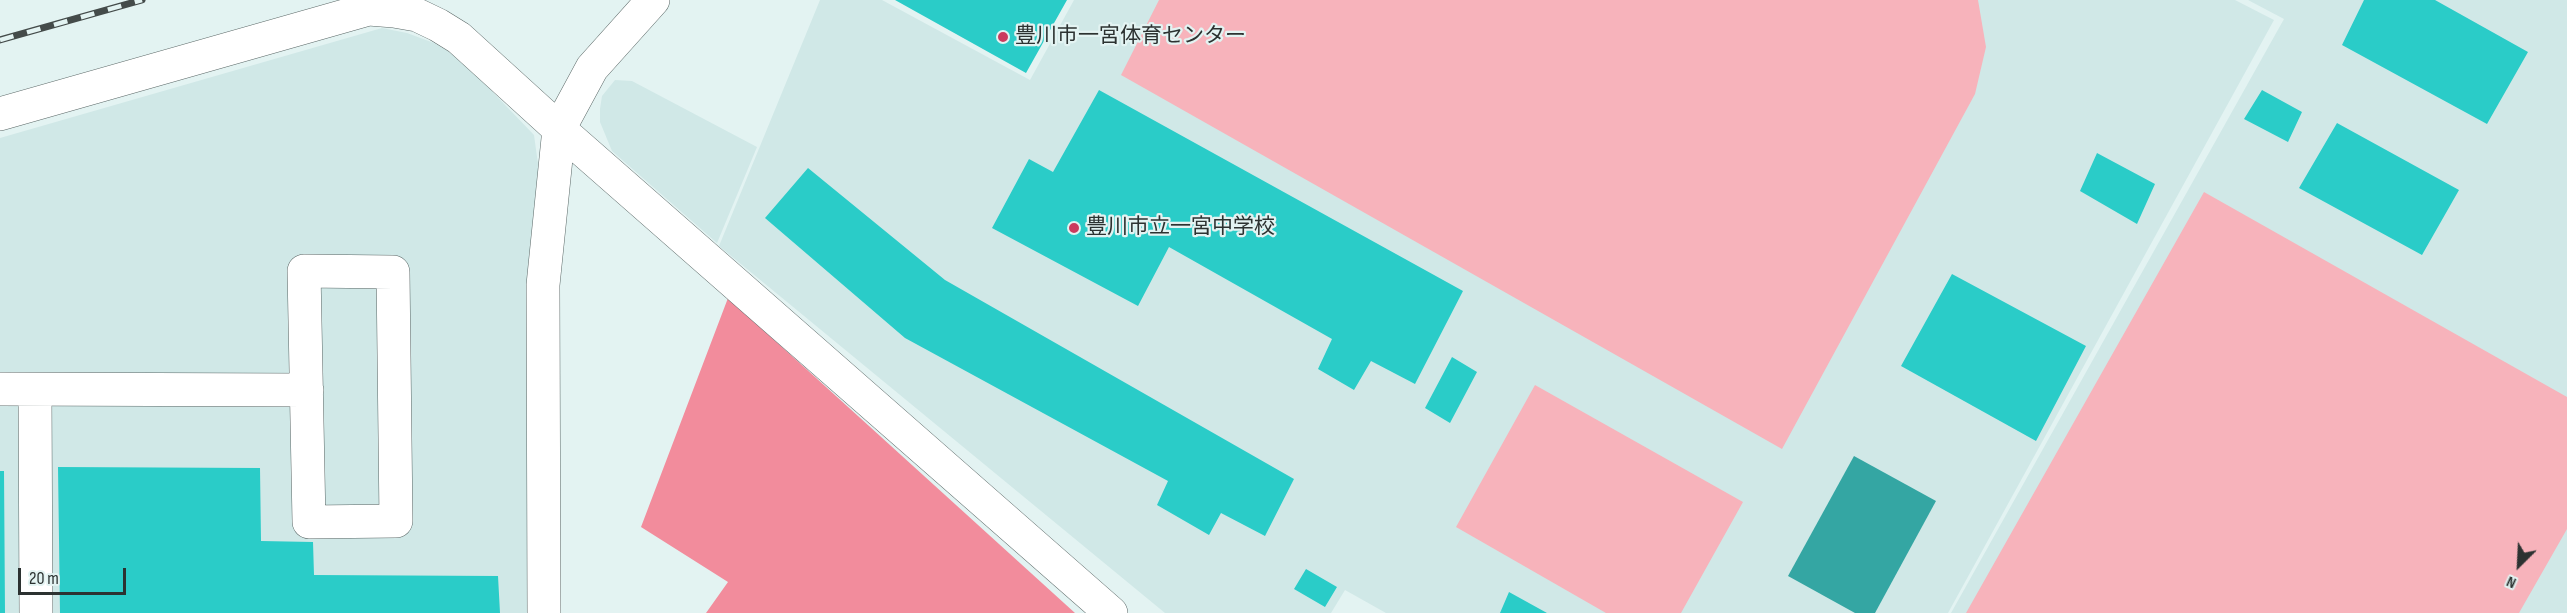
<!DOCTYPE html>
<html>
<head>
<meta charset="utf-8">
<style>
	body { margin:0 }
	#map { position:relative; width:2567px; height:613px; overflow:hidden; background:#e3f3f2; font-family:"Sofia Sans Condensed",sans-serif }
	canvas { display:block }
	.north { position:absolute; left:2489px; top:535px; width:60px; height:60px; -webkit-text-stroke:4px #e3f3f2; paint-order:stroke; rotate:204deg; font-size:16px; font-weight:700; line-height:24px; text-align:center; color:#2c3231 }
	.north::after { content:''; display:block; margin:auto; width:21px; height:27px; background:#2c3231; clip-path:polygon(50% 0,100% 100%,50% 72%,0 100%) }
	.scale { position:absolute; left:18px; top:568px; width:108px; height:27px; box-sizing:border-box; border:3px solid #2c3231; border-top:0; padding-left:8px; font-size:18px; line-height:21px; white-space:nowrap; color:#2c3231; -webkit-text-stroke:4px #e3f3f2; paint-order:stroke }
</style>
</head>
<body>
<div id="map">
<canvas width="2567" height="613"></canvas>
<div class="north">N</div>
<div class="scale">20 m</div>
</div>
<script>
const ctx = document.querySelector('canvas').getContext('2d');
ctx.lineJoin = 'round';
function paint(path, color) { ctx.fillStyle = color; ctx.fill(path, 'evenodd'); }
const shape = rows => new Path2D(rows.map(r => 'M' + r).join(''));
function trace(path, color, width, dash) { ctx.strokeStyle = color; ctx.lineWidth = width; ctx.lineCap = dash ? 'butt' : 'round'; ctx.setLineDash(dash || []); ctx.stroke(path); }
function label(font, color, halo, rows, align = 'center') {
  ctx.font = font + ' "Sofia Sans Condensed","Noto Sans JP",sans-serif'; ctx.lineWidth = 4.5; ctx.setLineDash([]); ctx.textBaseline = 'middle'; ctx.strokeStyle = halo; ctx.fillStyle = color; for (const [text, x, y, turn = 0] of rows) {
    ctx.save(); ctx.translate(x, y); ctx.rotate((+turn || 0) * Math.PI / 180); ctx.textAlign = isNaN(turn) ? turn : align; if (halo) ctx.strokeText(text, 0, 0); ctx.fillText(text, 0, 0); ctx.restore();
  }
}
paint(shape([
	[820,0,882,0,1030,80,1074,0,2235,0,2274,20,1948,613,1386,613,1345,590,1331,613,1165,613,719,246],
	[2248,0,2567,0,2567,613,1951,613,2284,19],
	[382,28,407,33,434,43,460,58,534,135,541,186,529,613,0,613,0,138],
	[615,80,632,81,757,147,717,243,612,151,600,122,600,109,602,96]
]), '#d0e8e7');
paint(shape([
	[1159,0,1978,0,1986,47,1975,94,1782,449,1121,75],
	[2204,192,2567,397,2567,529,2519,613,1966,613],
	[1535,385,1743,502,1681,613,1606,613,1456,527]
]), '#f7b3bb');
paint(shape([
	[728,298,1075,613,706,613,728,582,641,527]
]), '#f28c9c');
paint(shape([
	[1854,456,1936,501,1875,613,1855,613,1788,576]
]), '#34a6a3');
paint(shape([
	[895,0,1067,0,1026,73],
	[2364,0,2435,0,2528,52,2487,124,2342,45],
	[1099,90,1463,291,1415,384,1371,361,1354,390,1318,369,1332,339,1169,247,1138,306,992,228,1029,159,1053,172],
	[2262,90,2302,112,2288,142,2244,119],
	[2337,123,2459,190,2422,255,2299,188],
	[2097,153,2155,184,2137,224,2080,191],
	[808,168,945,280,1294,479,1265,536,1221,513,1209,535,1157,505,1168,481,905,338,765,218],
	[1952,274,2086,346,2036,441,1901,366],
	[1452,357,1477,372,1450,423,1425,408],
	[58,467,260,468,261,541,313,542,314,575,498,576,500,613,60,613],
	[0,471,4,471,5,613,0,613],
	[1306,569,1337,587,1325,607,1294,589],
	[1509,592,1547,613,1500,613]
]), '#2accc8');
const minor = shape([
	[0,114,369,9,394,11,417,15,438,25,459,38,559,129,1111,613],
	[304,271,393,272,396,521,309,522,304,271],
	[0,389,307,390],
	[35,390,36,613],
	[544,613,543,285,559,129,592,68,653,0]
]);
trace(minor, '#5a6766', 34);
trace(minor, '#fff', 33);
const rail = shape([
	[0,40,142,0]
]);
trace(rail, '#444b4a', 7);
trace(rail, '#e3f3f2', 4.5, [14]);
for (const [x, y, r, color] of [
	[1003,37,6,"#cb3b5e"],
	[1074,228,6,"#cb3b5e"]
]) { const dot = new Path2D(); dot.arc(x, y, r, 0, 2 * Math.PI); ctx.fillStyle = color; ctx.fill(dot); trace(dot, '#e3f3f2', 2); }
label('21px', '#2c3231', '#e3f3f2', [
	["豊川市一宮体育センター",1015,37],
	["豊川市立一宮中学校",1086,228]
], 'left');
</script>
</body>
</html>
